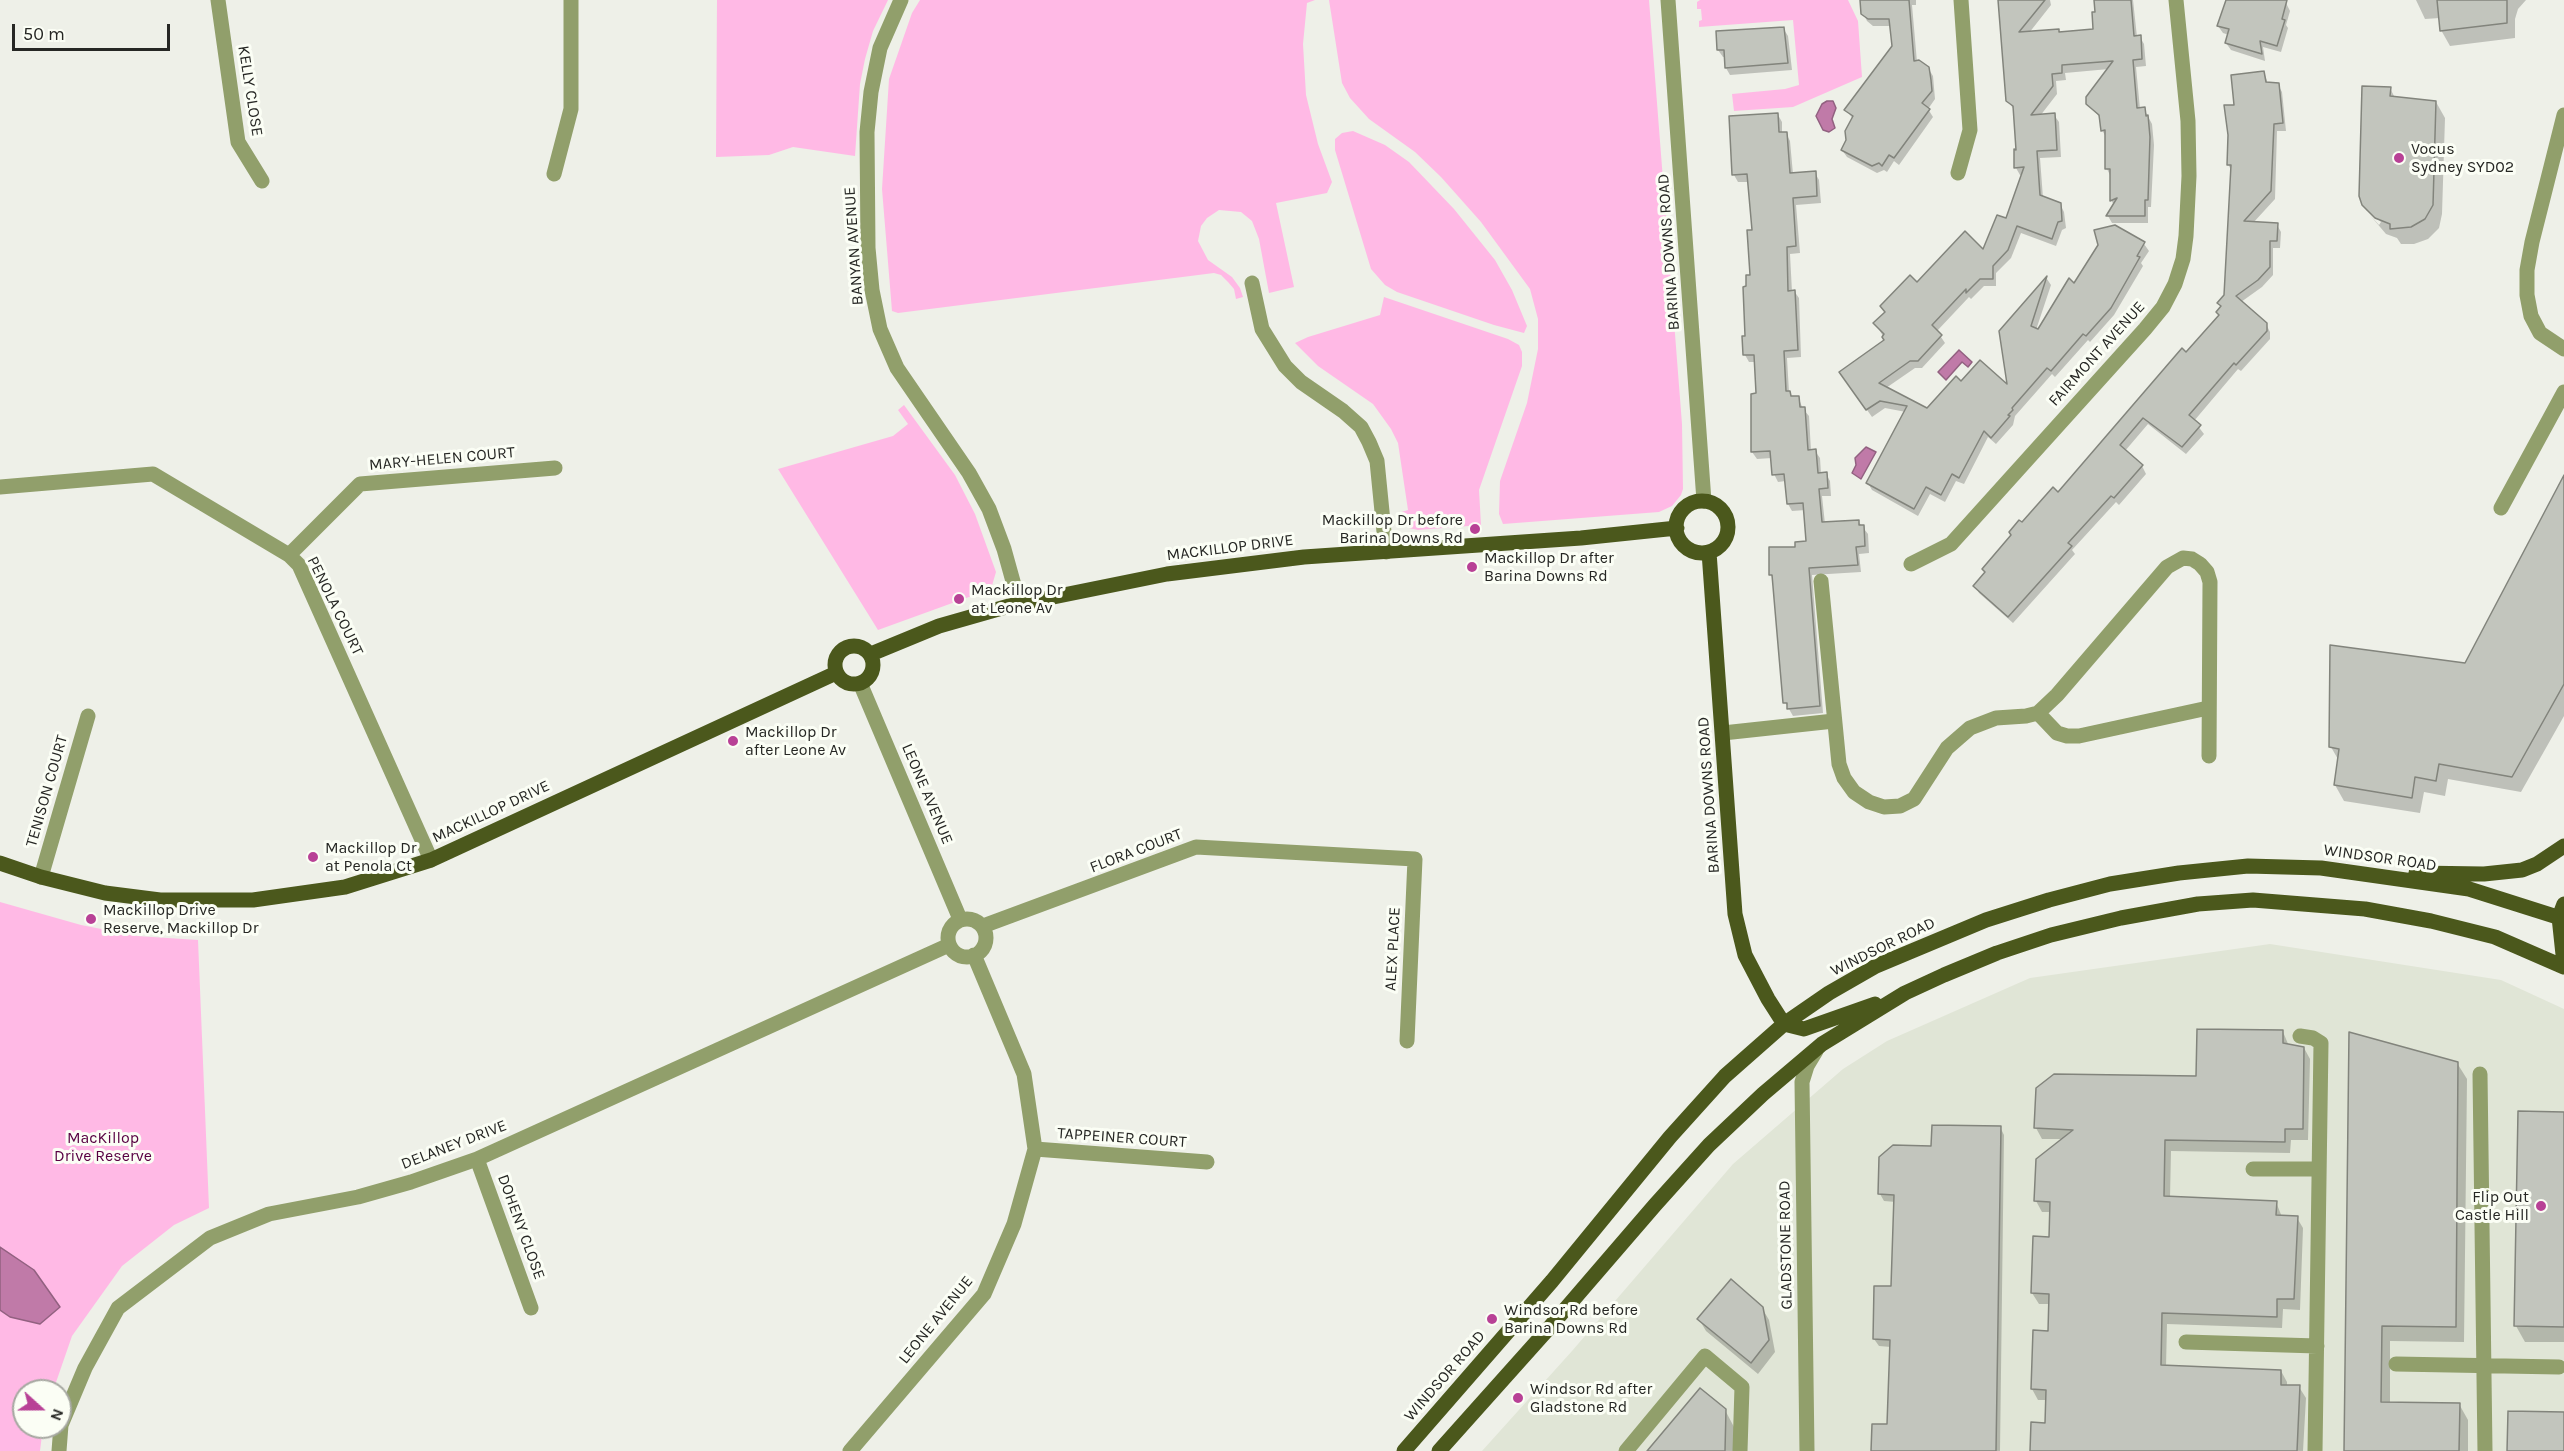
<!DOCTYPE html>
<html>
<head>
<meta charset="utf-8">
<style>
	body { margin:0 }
	#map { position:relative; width:2564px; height:1451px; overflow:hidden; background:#eef0e8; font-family:Karla,sans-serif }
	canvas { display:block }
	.north { position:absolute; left:12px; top:1379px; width:60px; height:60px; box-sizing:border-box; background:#fbfef5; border:2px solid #a6a8a1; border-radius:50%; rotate:111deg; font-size:16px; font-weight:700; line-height:24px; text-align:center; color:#262724 }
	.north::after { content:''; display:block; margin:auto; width:21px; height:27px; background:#b84196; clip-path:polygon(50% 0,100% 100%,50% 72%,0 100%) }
	.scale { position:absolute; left:12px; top:24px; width:158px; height:27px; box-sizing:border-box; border:3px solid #262724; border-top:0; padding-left:8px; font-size:18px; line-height:21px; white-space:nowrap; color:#262724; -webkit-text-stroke:4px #fbfef5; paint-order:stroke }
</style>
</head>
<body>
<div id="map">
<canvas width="2564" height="1451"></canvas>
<div class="north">N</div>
<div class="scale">50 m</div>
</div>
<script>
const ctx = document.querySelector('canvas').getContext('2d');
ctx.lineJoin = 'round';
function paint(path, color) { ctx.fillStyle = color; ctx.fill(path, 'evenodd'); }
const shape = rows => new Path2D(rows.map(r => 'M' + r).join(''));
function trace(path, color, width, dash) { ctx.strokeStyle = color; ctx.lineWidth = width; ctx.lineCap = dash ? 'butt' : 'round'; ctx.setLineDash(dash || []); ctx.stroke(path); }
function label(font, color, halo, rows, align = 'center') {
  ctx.font = font + ' Karla,sans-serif'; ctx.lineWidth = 6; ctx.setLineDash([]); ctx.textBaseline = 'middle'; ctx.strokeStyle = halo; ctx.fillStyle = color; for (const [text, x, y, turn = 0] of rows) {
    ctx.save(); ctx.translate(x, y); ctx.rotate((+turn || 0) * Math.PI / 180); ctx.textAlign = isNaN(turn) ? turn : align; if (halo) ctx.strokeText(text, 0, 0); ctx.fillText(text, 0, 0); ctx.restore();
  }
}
paint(shape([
	[2270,944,2501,980,2564,1009,2564,1451,1482,1451,1572,1351,1733,1164,1843,1069,1887,1041,2030,978]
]), '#e0e5d6');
paint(shape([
	[717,0,888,0,873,31,865,59,860,84,855,156,793,147,769,155,716,157],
	[920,0,1315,0,1307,3,1303,44,1306,95,1318,144,1332,182,1327,193,1276,203,1294,287,1269,293,1259,239,1252,221,1241,212,1219,210,1207,218,1201,226,1198,241,1208,260,1232,277,1240,288,1243,297,1236,299,1234,289,1228,282,1221,275,1214,273,898,313,892,311,882,189,889,79,912,13],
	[1329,0,1649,0,1682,424,1683,489,1681,495,1672,506,1659,512,1503,524,1499,514,1500,481,1527,403,1538,349,1538,319,1530,289,1481,222,1441,177,1415,152,1369,119,1350,98,1342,83],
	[1700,0,1848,0,1858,21,1862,77,1793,107,1734,111,1732,94,1785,89,1799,85,1793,20,1699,27,1699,21,1702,20,1701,9,1697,9,1697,2],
	[1353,131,1385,145,1409,162,1454,209,1495,260,1512,290,1527,326,1524,333,1494,325,1397,292,1385,285,1371,269,1335,150,1335,139,1342,133],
	[1384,297,1508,339,1519,345,1522,352,1522,366,1479,490,1481,525,1418,530,1409,528,1401,521,1398,513,1408,510,1398,443,1391,429,1373,404,1318,366,1295,343,1308,337,1380,315],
	[904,405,955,475,975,514,996,572,991,589,878,630,778,469,893,436,908,424,898,410],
	[0,902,81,925,137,936,198,940,209,1208,174,1225,122,1266,72,1336,53,1391,24,1391,24,1427,43,1427,40,1451,0,1451]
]), '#ffb9e5');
const water = shape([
	[1827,101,1833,101,1836,108,1832,119,1835,128,1829,132,1823,130,1816,116,1822,104,1827,101],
	[1959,350,1972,362,1968,367,1962,362,1946,380,1938,372,1959,350],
	[1866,447,1876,452,1861,479,1852,473,1856,465,1855,458,1866,447],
	[0,1247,34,1270,60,1307,40,1324,10,1317,0,1310,0,1247]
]);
paint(water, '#c07aa8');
trace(water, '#926180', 1.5);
paint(shape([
	[1865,0,1916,0,1916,5,1912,5,1917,62,1928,68,1933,76,1935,99,1928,109,1933,117,1899,165,1894,161,1887,172,1884,170,1877,173,1847,157,1842,150,1848,141,1853,119,1846,110,1893,46,1891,26,1873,26,1867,21,1863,13],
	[2000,0,2050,0,2051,5,2029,33,2060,33,2094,31,2097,13,2096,0,2133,0,2137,37,2140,37,2144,44,2146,66,2136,67,2140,109,2144,109,2152,124,2154,145,2151,207,2148,207,2148,223,2112,223,2108,216,2114,205,2111,200,2111,177,2107,169,2107,139,2102,130,2101,119,2088,104,2109,69,2065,73,2066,80,2056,81,2057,94,2040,116,2054,115,2059,122,2061,157,2040,158,2043,198,2060,204,2064,212,2066,228,2062,230,2056,246,2021,233,2011,258,1996,273,1996,286,1984,286,1971,299,1969,297,1937,331,1945,343,1922,368,1915,368,1886,388,1928,410,1962,383,2009,388,2000,331,2047,279,2051,285,2036,330,2039,331,2115,226,2144,244,2149,251,2141,263,2143,266,2114,315,2090,342,2088,340,2055,377,2052,374,2015,416,2013,425,1996,444,1988,437,1964,484,1956,481,1945,502,1930,494,1918,516,1872,490,1868,483,1906,412,1885,408,1872,417,1846,380,1886,341,1875,323,1886,313,1882,307,1917,284,1983,252,2007,220,2023,175,2020,175,2016,168,2015,151,2018,151,2015,111,2007,100],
	[2226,0,2279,0,2286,3,2290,11,2286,25,2288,28,2281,52,2263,47,2265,61,2231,50,2226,43,2229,35,2223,33,2218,26],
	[2416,0,2526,0,2518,9,2515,19,2515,38,2450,46,2441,30,2440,18,2425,19],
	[1783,28,1788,36,1792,70,1730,75,1726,68,1725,57,1723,57,1718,50],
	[2264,72,2268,84,2278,85,2282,92,2286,131,2277,131,2275,199,2253,223,2277,225,2281,232,2280,248,2273,248,2273,275,2262,287,2241,302,2266,324,2270,332,2270,339,2241,371,2238,369,2194,421,2204,434,2186,454,2148,424,2125,451,2142,466,2146,474,2119,505,2116,502,2072,550,2075,554,2013,623,1979,593,1975,586,1986,573,1983,569,2022,524,2058,494,2220,316,2222,308,2219,303,2225,295,2232,172,2228,164,2235,106],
	[2390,88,2395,98,2436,102,2445,118,2442,214,2439,228,2428,239,2414,244,2401,244,2397,238,2386,234,2369,214,2379,225,2381,222,2367,208,2367,211,2363,205],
	[1778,115,1782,122,1782,134,1786,133,1790,141,1793,174,1815,173,1819,180,1821,203,1796,205,1800,253,1790,254,1792,292,1794,291,1799,298,1801,357,1787,358,1789,392,1792,398,1798,397,1803,409,1809,416,1811,451,1815,451,1820,458,1821,474,1826,474,1830,481,1831,496,1822,496,1825,524,1858,521,1868,534,1869,553,1859,554,1861,572,1812,575,1823,713,1793,716,1785,702,1774,581,1771,575,1797,548,1808,543,1806,510,1792,511,1788,504,1786,481,1778,482,1774,474,1772,458,1757,459,1752,452,1753,395,1757,395,1755,362,1749,362,1745,355,1744,337,1747,337,1753,231,1749,182,1738,182,1734,175,1730,118],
	[2564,478,2564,716,2521,792,2448,779,2445,796,2424,792,2420,813,2344,801,2335,785,2339,761,2331,747,2466,665],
	[2283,1032,2289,1046,2304,1048,2310,1059,2308,1140,2291,1140,2290,1153,2171,1151,2170,1198,2276,1202,2282,1217,2297,1218,2303,1228,2300,1310,2283,1309,2282,1328,2167,1324,2166,1367,2281,1371,2287,1382,2287,1387,2299,1387,2306,1398,2303,1451,2032,1451,2047,1424,2048,1400,2038,1400,2032,1389,2049,1332,2050,1304,2039,1304,2032,1293,2050,1238,2051,1212,2042,1212,2036,1201,2063,1139,2042,1139,2036,1128,2198,1078],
	[2457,1063,2467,1079,2464,1342,2390,1341,2390,1404,2459,1404,2468,1420,2468,1451,2346,1451],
	[2564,1113,2564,1342,2525,1342,2516,1326],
	[2000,1127,2004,1135,2000,1451,1873,1451,1889,1426,1891,1347,1879,1346,1874,1339,1893,1288,1896,1202,1884,1201,1880,1194,1933,1147],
	[1762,1308,1769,1320,1775,1352,1758,1374,1706,1331,1699,1319],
	[1725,1410,1734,1427,1734,1451,1649,1451]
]), '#0003');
const building = shape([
	[1860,0,1909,0,1914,61,1919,60,1929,67,1931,80,1932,91,1922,103,1930,109,1894,158,1889,155,1882,166,1879,163,1872,166,1841,150,1846,140,1845,131,1853,116,1844,110,1892,46,1889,19,1868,19,1861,14,1860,0],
	[1998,0,2045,0,2019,32,2059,29,2059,32,2093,29,2092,12,2095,12,2094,0,2131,0,2134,36,2141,35,2142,59,2133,60,2137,108,2145,107,2146,116,2148,115,2150,137,2148,200,2145,200,2145,216,2106,216,2117,198,2110,201,2110,169,2105,169,2105,130,2101,131,2099,115,2086,104,2086,97,2113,61,2062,65,2062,73,2052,74,2053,86,2031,115,2055,113,2057,150,2037,151,2040,195,2061,203,2062,221,2058,222,2052,239,2017,226,2008,250,1993,266,1993,279,1980,279,1966,293,1966,289,1932,325,1942,335,1918,361,1910,361,1879,383,1927,408,1956,376,1961,381,1980,360,2007,384,1999,331,2047,276,2031,326,2038,329,2069,278,2074,283,2098,245,2094,230,2115,225,2145,242,2137,256,2140,257,2111,308,2086,336,2083,334,2051,371,2047,368,2012,408,2013,410,2008,415,2010,416,1991,438,1984,431,1959,478,1952,474,1941,495,1926,487,1914,509,1866,483,1907,406,1880,401,1866,410,1839,372,1884,340,1882,337,1884,334,1873,323,1885,312,1880,306,1910,275,1917,282,1965,231,1983,249,1997,215,2006,218,2024,167,2014,168,2014,149,2016,150,2013,106,2006,101,1998,0],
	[2226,0,2287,0,2282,19,2285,20,2277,46,2260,41,2262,54,2225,43,2229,29,2217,26,2226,0],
	[2437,0,2507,0,2507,23,2440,31,2437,0],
	[1784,27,1788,63,1725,68,1724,50,1717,50,1716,31,1784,27],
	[2264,71,2266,82,2279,83,2283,123,2274,124,2271,191,2244,221,2278,223,2277,241,2270,241,2270,267,2258,280,2236,296,2267,323,2267,331,2236,365,2234,363,2189,415,2201,425,2182,447,2143,418,2120,445,2143,465,2114,498,2111,496,2068,543,2072,546,2008,617,1973,586,1985,572,1982,569,2011,535,2009,532,2019,520,2022,522,2053,487,2058,492,2182,348,2186,352,2219,315,2216,312,2221,306,2217,303,2224,295,2231,165,2227,165,2228,135,2224,105,2234,105,2231,75,2264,71],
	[2362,86,2391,87,2390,96,2436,101,2433,205,2425,219,2411,227,2390,229,2390,224,2375,218,2362,205,2359,196,2362,86],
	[1778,113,1779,132,1787,132,1790,173,1816,171,1817,196,1793,198,1796,246,1787,247,1788,291,1795,290,1798,350,1784,351,1786,391,1790,391,1791,396,1799,396,1800,407,1805,407,1808,450,1816,449,1818,473,1827,472,1828,488,1819,489,1822,522,1859,520,1859,525,1864,525,1865,546,1856,547,1858,565,1809,568,1820,706,1787,709,1787,703,1783,703,1772,575,1769,575,1769,547,1795,547,1795,542,1806,541,1803,503,1787,504,1784,474,1772,475,1770,451,1751,452,1751,394,1756,393,1754,355,1743,355,1742,336,1745,336,1743,287,1746,286,1746,275,1750,275,1747,230,1752,230,1747,174,1732,175,1729,116,1778,113],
	[2564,475,2564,684,2512,777,2439,764,2436,781,2415,777,2412,798,2334,785,2339,749,2329,747,2330,645,2465,663,2564,475],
	[2197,1029,2283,1030,2283,1043,2304,1047,2303,1129,2285,1129,2285,1142,2165,1140,2164,1196,2277,1201,2276,1215,2298,1216,2294,1299,2277,1299,2277,1317,2162,1313,2161,1365,2281,1370,2281,1385,2300,1385,2297,1451,2030,1451,2031,1422,2045,1423,2046,1390,2031,1389,2033,1330,2048,1331,2049,1294,2031,1293,2033,1236,2049,1237,2050,1202,2034,1201,2036,1159,2073,1130,2034,1128,2036,1088,2054,1074,2196,1076,2197,1029],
	[2349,1032,2458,1062,2456,1327,2382,1326,2381,1402,2460,1403,2459,1451,2344,1451,2349,1032],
	[2518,1111,2564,1112,2564,1327,2514,1326,2518,1111],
	[1932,1125,2001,1126,1996,1451,1871,1451,1872,1424,1887,1424,1890,1340,1873,1339,1874,1286,1891,1286,1894,1195,1878,1194,1879,1157,1893,1145,1931,1146,1932,1125],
	[1731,1279,1763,1307,1769,1340,1751,1363,1697,1319,1731,1279],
	[1700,1388,1726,1409,1725,1451,1647,1451,1700,1388],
	[2508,1411,2564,1412,2564,1451,2507,1451,2508,1411]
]);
paint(building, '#c2c5bd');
trace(building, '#82847c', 1.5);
trace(shape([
	[218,0,238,142,262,181],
	[901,0,880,48,871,92,867,132,868,248,872,290,880,329,897,368,969,473,989,509,1004,549,1019,603],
	[1668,0,1704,501],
	[2564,115,2532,242,2527,270,2527,295,2531,316,2540,333,2564,349],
	[1958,173,1970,130,1961,0],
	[554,174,571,109,571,0],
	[1252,283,1262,329,1285,366,1301,382,1343,411,1361,427,1369,442,1377,461,1386,552],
	[0,487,153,474,289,555,299,565,431,860],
	[2501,508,2564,392],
	[289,555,360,484,555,468],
	[1911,564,1951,544,2145,329,2163,307,2175,284,2183,259,2186,236,2189,176,2188,121,2176,0],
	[1821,581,1839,764,1844,778,1854,792,1869,802,1884,807,1900,806,1914,799,1947,748,1970,728,1996,718,2026,716,2038,713,2057,695,2167,567,2183,558,2192,559,2200,564,2207,572,2210,582,2209,756],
	[860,683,960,919],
	[2038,713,2057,733,2067,736,2079,736,2208,708],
	[1723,733,1834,721],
	[41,877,88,716],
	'948 938a19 19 0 1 1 38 0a19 19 0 1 1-38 0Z',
	[983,926,1196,847,1415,859,1407,1041],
	[2300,1036,2313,1038,2321,1043,2315,1451],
	[2480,1074,2485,1451],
	[1035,1149,1207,1162],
	[477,1159,531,1308],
	[2253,1169,2319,1169],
	[2186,1342,2317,1346],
	[2396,1364,2559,1367],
	[59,1451,61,1425,85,1368,118,1308,210,1238,269,1214,358,1197,411,1182,477,1159,949,945],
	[850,1451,984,1294,1014,1224,1035,1149,1024,1074,974,955],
	[1626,1451,1705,1356,1742,1387,1740,1451],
	[1807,1451,1802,1082,1807,1066,1816,1051]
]), '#919f6b', 15);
trace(shape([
	'1676 527a26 26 0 1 1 52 0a26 26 0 1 1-52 0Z',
	[1709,552,1735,914,1745,955,1768,999,1784,1024],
	'835 665a19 19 0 1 1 38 0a19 19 0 1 1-38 0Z',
	[871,654,939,626,1009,606,1167,574,1304,557,1581,538,1677,528],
	[0,863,41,877,105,893,160,900,253,900,345,887,431,860,836,673],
	[2416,873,2484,874,2522,870,2537,864,2564,846],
	[2564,904,2559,917,2564,964],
	[1784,1024,1804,1029,1875,1004],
	[1404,1451,1552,1281,1670,1137,1725,1076,1784,1024,1829,993,1876,966,1986,920,2049,900,2110,884,2179,873,2248,866,2321,868,2469,889,2564,919],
	[1439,1451,1549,1328,1655,1205,1709,1145,1763,1094,1822,1044,1905,993,1944,975,1997,953,2051,935,2121,918,2198,904,2253,900,2365,909,2431,921,2495,937,2564,967]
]), '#4b581c', 15);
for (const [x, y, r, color] of [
	[2399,158,6,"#b84196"],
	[1475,529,6,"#b84196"],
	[1472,567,6,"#b84196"],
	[959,599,6,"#b84196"],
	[733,741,6,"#b84196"],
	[313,857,6,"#b84196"],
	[91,919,6,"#b84196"],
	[2541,1206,6,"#b84196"],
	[1492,1319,6,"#b84196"],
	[1518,1398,6,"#b84196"]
]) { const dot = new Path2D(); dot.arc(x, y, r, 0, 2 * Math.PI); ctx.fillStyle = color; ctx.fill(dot); trace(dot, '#fbfef5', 2); }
label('16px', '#262724', '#fbfef5', [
	["KELLY CLOSE",250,91,81],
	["BANYAN AVENUE",854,246,-94],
	["BARINA DOWNS ROAD",1669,252,-94],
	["FAIRMONT AVENUE",2097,354,-48],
	["MARY-HELEN COURT",442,459,-5],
	["MACKILLOP DRIVE",1230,548,-7],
	["PENOLA COURT",335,606,64],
	["TENISON COURT",47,791,-74],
	["LEONE AVENUE",927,794,67],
	["BARINA DOWNS ROAD",1709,795,-94],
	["MACKILLOP DRIVE",491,812,-25],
	["FLORA COURT",1136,851,-21],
	["WINDSOR ROAD",2380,858,8],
	["WINDSOR ROAD",1883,947,-26],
	["ALEX PLACE",1393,949,-87],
	["TAPPEINER COURT",1122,1138,4],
	["DELANEY DRIVE",454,1145,-21],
	["DOHENY CLOSE",521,1227,70],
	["GLADSTONE ROAD",1786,1245,-91],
	["LEONE AVENUE",936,1320,-51],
	["WINDSOR ROAD",1445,1376,-49]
]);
label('16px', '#262724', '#fbfef5', [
	["Vocus",2411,149],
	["Sydney SYD02",2411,167],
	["Mackillop Dr before",1463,520,"right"],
	["Barina Downs Rd",1463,538,"right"],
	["Mackillop Dr after",1484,558],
	["Barina Downs Rd",1484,576],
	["Mackillop Dr",971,590],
	["at Leone Av",971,608],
	["Mackillop Dr",745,732],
	["after Leone Av",745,750],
	["Mackillop Dr",325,848],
	["at Penola Ct",325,866],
	["Mackillop Drive",103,910],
	["Reserve, Mackillop Dr",103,928],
	["Flip Out",2529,1197,"right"],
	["Castle Hill",2529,1215,"right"],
	["Windsor Rd before",1504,1310],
	["Barina Downs Rd",1504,1328],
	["Windsor Rd after",1530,1389],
	["Gladstone Rd",1530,1407]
], 'left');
label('16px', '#570042', '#fbfef5', [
	["MacKillop",103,1138],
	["Drive Reserve",103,1156]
]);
</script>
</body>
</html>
